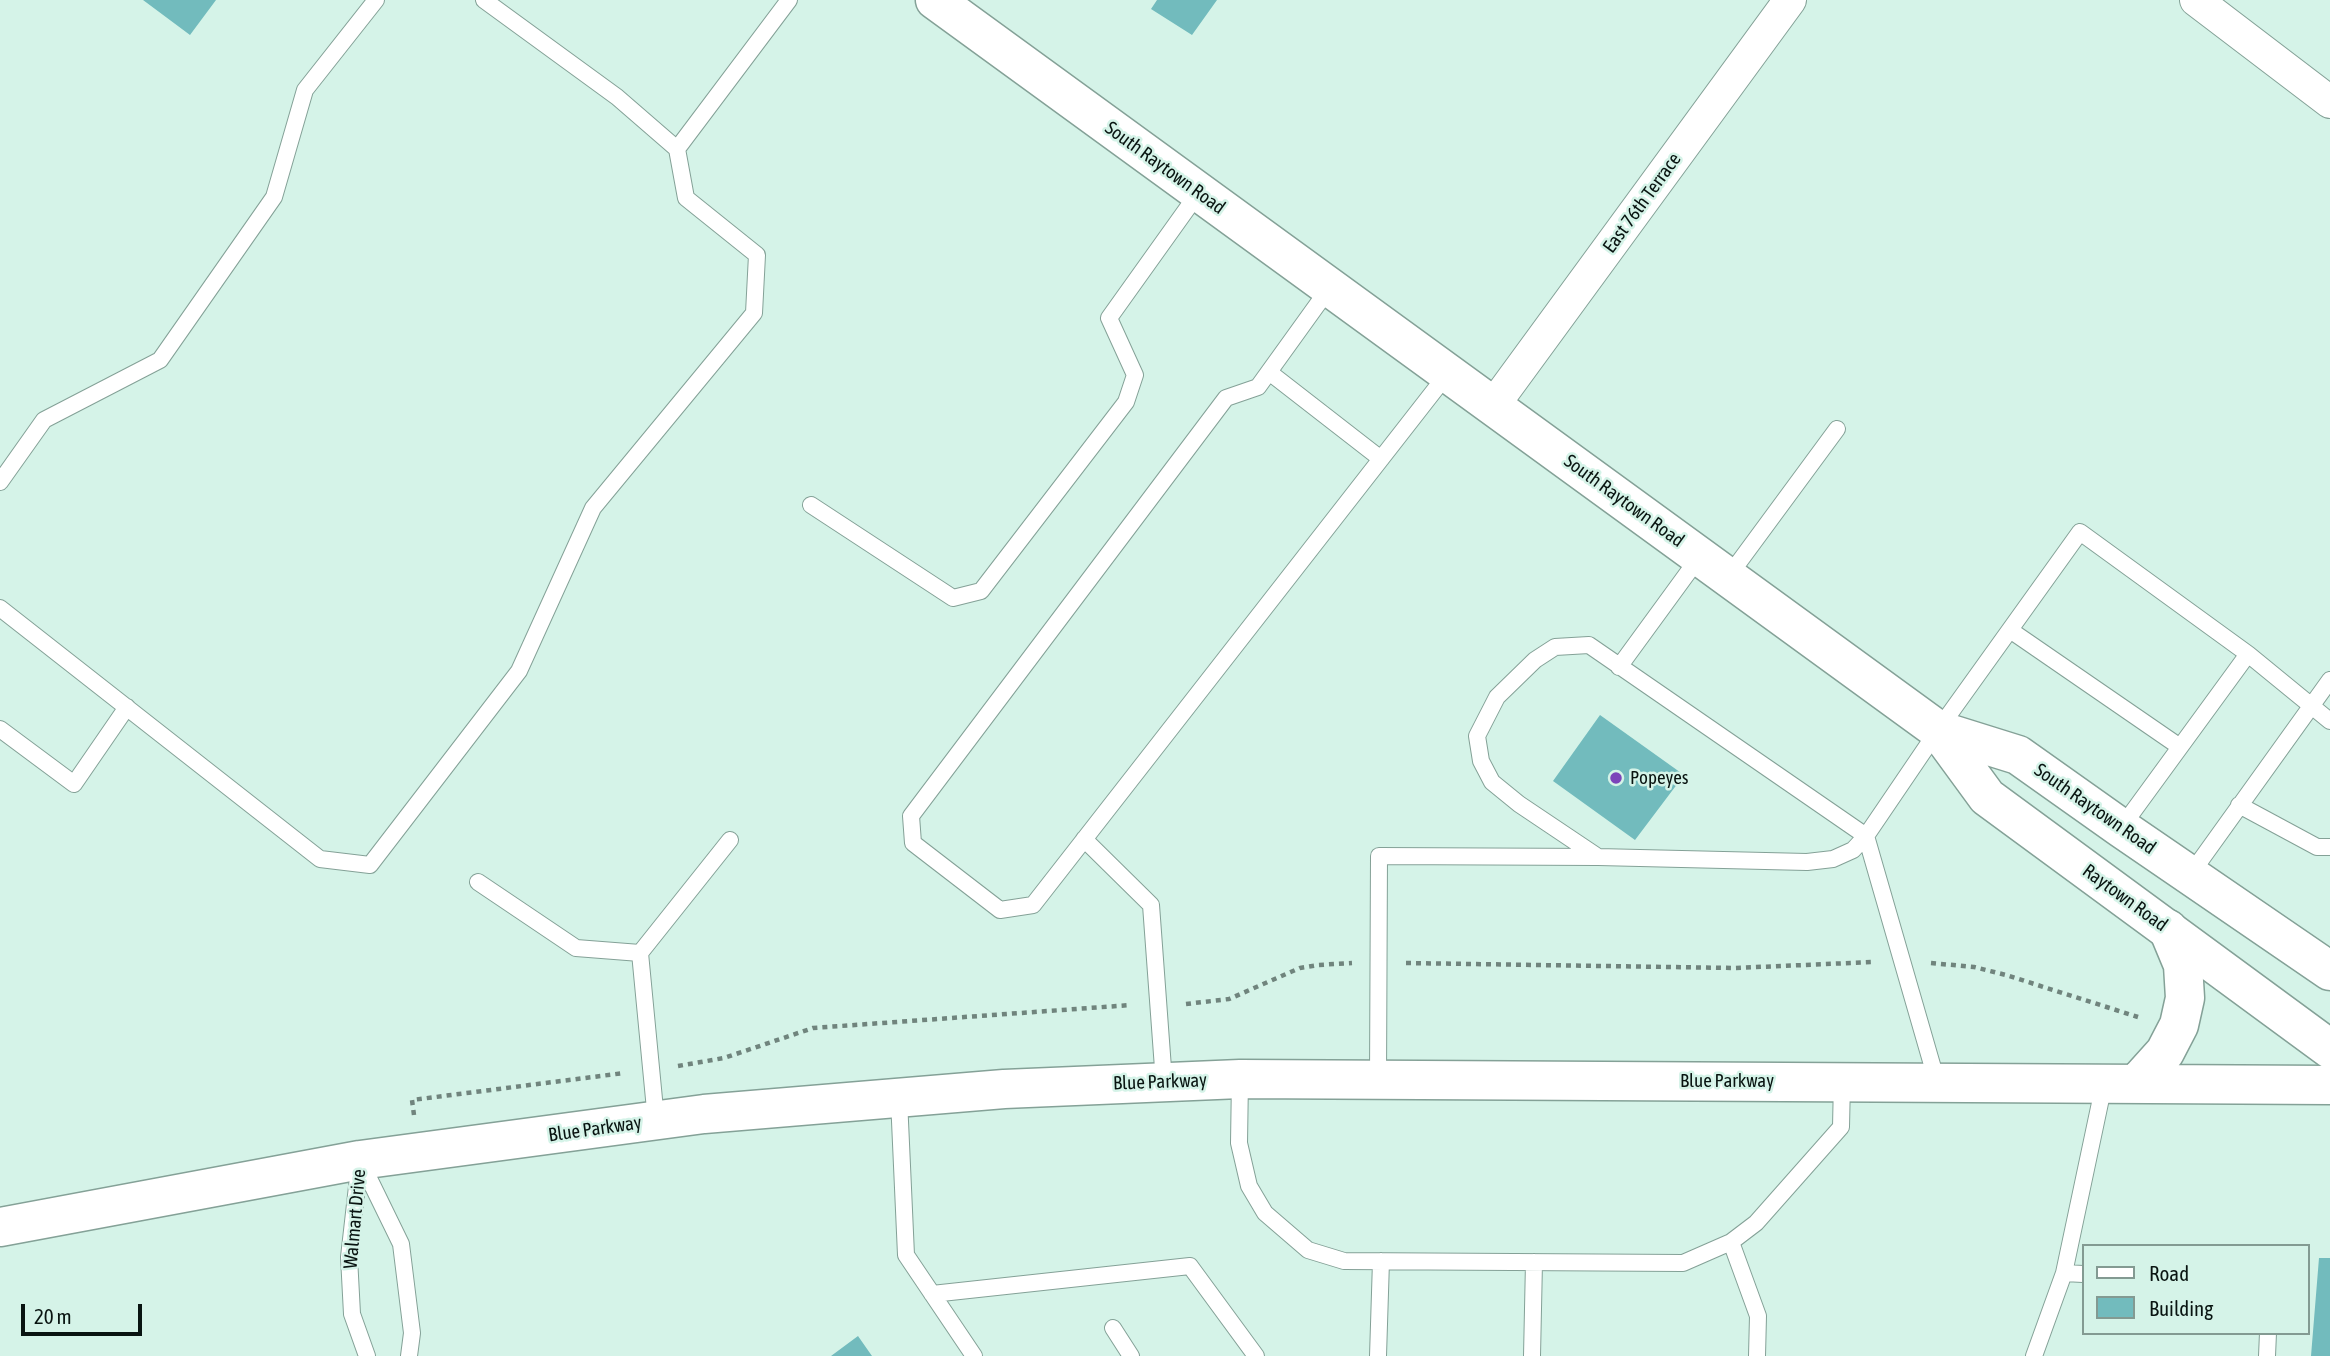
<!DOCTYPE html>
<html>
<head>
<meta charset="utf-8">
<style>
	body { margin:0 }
	#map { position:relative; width:2330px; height:1356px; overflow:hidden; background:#d5f3e8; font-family:"Asap Condensed",sans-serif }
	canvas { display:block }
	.legend { position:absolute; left:2082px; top:1244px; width:228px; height:91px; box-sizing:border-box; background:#d5f3e8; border:2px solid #839a92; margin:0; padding:9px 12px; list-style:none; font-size:21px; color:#091411 }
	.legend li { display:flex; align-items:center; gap:14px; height:35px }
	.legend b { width:35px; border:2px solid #839a92 }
	.scale { position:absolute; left:21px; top:1304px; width:121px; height:32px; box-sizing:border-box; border:4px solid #091411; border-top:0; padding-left:9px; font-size:21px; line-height:24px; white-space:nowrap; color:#091411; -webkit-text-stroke:5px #d5f3e8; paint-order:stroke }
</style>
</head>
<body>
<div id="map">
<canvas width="2330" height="1356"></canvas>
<ul class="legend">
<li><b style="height:9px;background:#fff"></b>Road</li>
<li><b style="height:19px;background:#72bbbd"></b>Building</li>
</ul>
<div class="scale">20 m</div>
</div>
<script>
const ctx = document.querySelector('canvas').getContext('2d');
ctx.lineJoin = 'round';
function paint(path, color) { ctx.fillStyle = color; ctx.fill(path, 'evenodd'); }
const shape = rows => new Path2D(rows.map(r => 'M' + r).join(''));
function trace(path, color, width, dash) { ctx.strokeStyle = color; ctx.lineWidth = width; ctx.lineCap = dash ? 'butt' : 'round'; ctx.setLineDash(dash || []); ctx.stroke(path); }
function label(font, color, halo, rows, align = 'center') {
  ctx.font = font + ' "Asap Condensed",sans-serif'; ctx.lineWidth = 5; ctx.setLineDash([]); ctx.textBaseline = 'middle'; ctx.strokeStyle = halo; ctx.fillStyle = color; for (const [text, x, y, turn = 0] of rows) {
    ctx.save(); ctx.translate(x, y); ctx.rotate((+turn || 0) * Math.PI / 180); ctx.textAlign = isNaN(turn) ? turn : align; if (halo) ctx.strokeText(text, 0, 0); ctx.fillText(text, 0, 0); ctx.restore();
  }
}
paint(shape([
	[143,0,216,0,190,35],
	[1157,0,1217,0,1192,35,1151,9],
	[1600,715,1684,775,1635,840,1553,781],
	[2319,1258,2330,1258,2330,1356,2311,1356],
	[858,1336,872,1356,831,1356]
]), '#72bbbd');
const lane = shape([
	[484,0,617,97,677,149],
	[1330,287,1258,387,1226,398,911,816,913,843,1000,910,1033,905,1448,373],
	[1269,372,1381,459],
	[0,482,44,420,160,360,274,197,305,90,376,0],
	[811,505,953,598,981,591,1126,402,1135,375,1109,318,1199,192],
	[1728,577,1837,429],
	[0,608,320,859,370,865,519,671,593,508,754,313,757,255,686,198,677,149,789,0],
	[2010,630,2180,747],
	[1619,667,1700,556],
	[0,729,74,784,127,707],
	[2239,805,2317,847,2330,847],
	[2121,828,2248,654],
	[1084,839,1151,905,1164,1082],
	[1598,857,1519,804,1492,782,1481,761,1477,736,1497,697,1535,660,1555,647,1589,645,1866,836,1937,1082],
	[2190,875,2330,680],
	[478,882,576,948,640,953,730,840],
	[640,953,656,1120],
	[1240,1079,1239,1143,1249,1186,1265,1213,1308,1250,1344,1261,1683,1263,1731,1242,1756,1223,1841,1127,1842,1081],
	[1378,1079,1379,856,1598,857,1807,862,1833,859,1853,850,1866,836,1938,730,2080,532,2248,654,2330,721],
	[899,1099,906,1255,974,1356],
	[360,1160,401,1244,412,1333,409,1356],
	[360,1160,349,1257,352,1314,367,1356],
	[1731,1242,1758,1316,1757,1356],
	[2064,1273,2083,1274],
	[932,1294,1190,1266,1256,1356],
	[1113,1328,1131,1356],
	[1378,1356,1381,1261],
	[1532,1356,1534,1262],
	[2034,1356,2064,1273,2104,1084],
	[2267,1356,2268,1333]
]);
const street = shape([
	[2196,0,2330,102],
	[1493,406,1790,0]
]);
const secondary = shape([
	[935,0,1938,730,2018,755,2121,828,2330,971],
	[1938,730,1987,797,2330,1049]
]);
const highway = shape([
	[2138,1082,2165,1052,2179,1025,2185,998,2183,965,2168,929],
	[0,1227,360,1160,704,1114,1004,1089,1240,1079,2330,1085]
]);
trace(lane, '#84a197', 18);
trace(street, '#84a197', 34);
trace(secondary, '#84a197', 41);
trace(highway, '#84a197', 41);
trace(shape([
	[1406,963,1735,968,1873,962],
	[1931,963,1974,967,2006,975,2138,1017],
	[1186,1004,1229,999,1300,968,1318,965,1352,963],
	[678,1066,724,1058,813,1028,1131,1005],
	[414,1115,412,1100,624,1073]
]), '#70847d', 4.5, [5, 5]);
trace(lane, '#fff', 16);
trace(street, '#fff', 32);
trace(secondary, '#fff', 38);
trace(highway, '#fff', 38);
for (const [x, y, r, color] of [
	[1616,778,7,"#7c44ba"]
]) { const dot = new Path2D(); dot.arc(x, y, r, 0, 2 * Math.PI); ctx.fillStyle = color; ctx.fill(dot); trace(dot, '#d5f3e8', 2.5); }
label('19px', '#091411', '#d5f3e8', [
	["South Raytown Road",1165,168,36],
	["East 76th Terrace",1642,203,-54],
	["South Raytown Road",1624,501,36],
	["South Raytown Road",2095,809,35],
	["Raytown Road",2125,898,36],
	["Blue Parkway",1727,1081],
	["Blue Parkway",1160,1082,-2],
	["Blue Parkway",595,1129,-8],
	["Walmart Drive",355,1219,-85]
]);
label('19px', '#091411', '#d5f3e8', [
	["Popeyes",1630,778]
], 'left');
</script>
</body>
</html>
